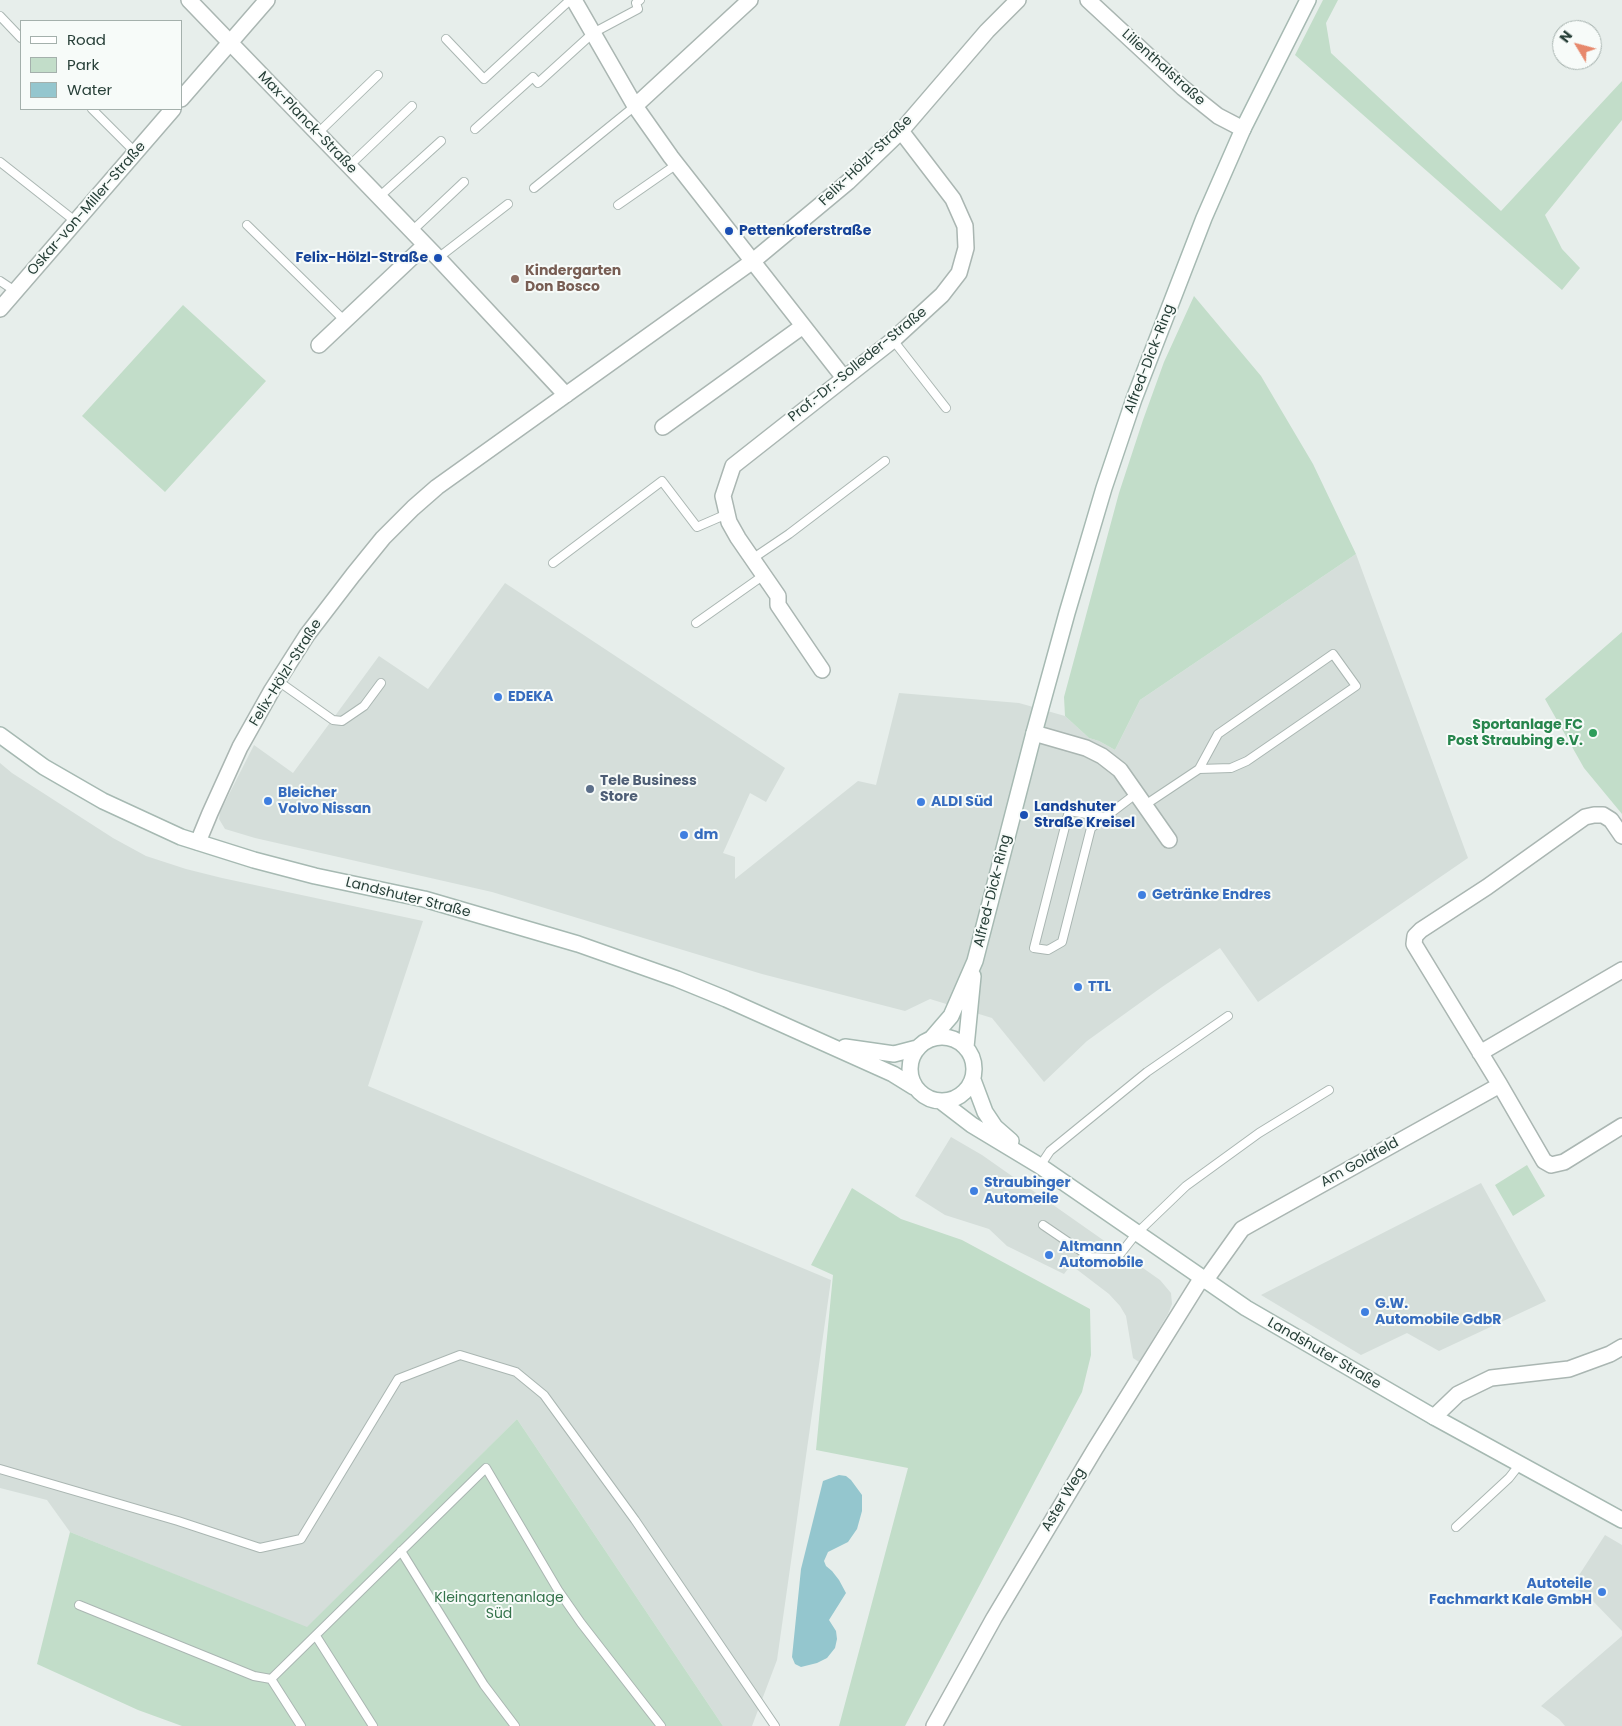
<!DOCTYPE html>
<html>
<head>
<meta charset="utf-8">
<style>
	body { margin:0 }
	#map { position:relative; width:1622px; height:1726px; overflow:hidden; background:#e7eeeb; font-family:Poppins,sans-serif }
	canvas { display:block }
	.legend { position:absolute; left:20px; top:20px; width:162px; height:90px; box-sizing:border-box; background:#f7fbf9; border:1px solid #a4b0ac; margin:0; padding:6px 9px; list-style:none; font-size:15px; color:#273f38 }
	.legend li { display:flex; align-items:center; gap:10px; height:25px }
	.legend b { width:25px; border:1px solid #a4b0ac }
	.north { position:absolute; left:1552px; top:20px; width:50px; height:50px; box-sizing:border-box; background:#f7fbf9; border:1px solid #a4b0ac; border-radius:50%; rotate:307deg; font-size:14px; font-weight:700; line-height:20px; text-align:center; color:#273f38 }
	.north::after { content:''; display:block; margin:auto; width:18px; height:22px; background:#e7886c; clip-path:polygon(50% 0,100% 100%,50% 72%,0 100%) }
</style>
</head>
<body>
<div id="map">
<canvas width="1622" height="1726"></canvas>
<ul class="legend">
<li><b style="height:6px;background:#fff"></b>Road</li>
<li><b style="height:14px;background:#c2ddc9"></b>Park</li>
<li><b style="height:14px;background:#94c6ce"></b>Water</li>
</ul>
<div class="north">N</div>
</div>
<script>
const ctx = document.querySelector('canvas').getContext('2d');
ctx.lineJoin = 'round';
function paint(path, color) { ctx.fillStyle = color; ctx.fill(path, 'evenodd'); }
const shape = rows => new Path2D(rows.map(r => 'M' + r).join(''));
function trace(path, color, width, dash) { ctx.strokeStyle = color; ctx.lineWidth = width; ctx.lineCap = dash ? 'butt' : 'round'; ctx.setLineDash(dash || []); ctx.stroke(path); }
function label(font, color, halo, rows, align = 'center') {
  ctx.font = font + ' Poppins,sans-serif'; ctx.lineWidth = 4; ctx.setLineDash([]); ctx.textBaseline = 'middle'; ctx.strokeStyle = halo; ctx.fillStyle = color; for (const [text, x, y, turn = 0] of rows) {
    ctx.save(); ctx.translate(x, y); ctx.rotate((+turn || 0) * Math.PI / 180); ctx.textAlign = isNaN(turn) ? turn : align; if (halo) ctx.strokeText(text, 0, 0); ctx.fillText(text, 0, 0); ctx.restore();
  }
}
paint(shape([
	[1356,554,1468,858,1258,1002,1220,948,1162,987,1087,1041,1044,1082,992,1018,930,999,905,1011,762,974,492,892,255,838,225,829,219,819,220,812,254,745,293,773,379,656,428,689,505,583,785,768,766,802,750,793,723,853,735,857,735,879,858,781,876,785,899,693,1019,703,1065,716,1089,738,1099,741,1115,750,1140,700],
	[0,763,12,773,113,838,146,856,186,869,222,878,423,921,368,1086,831,1280,777,1660,752,1726,723,1726,517,1419,307,1628,70,1532,47,1500,0,1488],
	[951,1137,982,1155,1160,1280,1171,1293,1172,1304,1168,1314,1139,1362,1133,1358,1126,1316,1120,1306,1109,1294,1071,1265,1064,1274,1007,1246,989,1229,945,1215,915,1196],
	[1481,1183,1546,1301,1439,1351,1407,1333,1361,1355,1261,1295],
	[1605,1535,1622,1545,1622,1631,1591,1599,1572,1586],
	[1622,1636,1622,1726,1565,1726,1559,1719,1541,1706]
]), '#d5deda');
paint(shape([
	[1323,0,1338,0,1326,23,1331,53,1501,211,1622,81,1622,120,1545,215,1562,249,1580,268,1562,290,1295,55],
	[1194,296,1261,376,1313,464,1356,554,1140,700,1115,750,1099,741,1089,738,1065,716,1064,697,1119,493,1143,420,1164,362],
	[183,305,266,381,165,492,82,416],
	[1622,632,1622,814,1584,768,1545,699],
	[1527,1165,1545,1196,1513,1216,1495,1185],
	[852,1188,901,1219,962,1240,1090,1309,1091,1355,1082,1392,905,1726,839,1726,908,1468,816,1450,833,1275,811,1265],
	[517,1419,723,1726,182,1726,138,1710,37,1664,70,1532,307,1627]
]), '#c2ddc9');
paint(shape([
	[839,1475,846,1476,851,1480,862,1495,862,1511,857,1529,848,1542,828,1552,824,1561,826,1566,832,1571,839,1580,846,1593,829,1620,836,1631,837,1639,835,1648,827,1658,817,1663,801,1667,795,1664,792,1657,801,1569,823,1481]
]), '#94c6ce');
const lane = shape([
	[0,16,21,38],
	[446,39,484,79,570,0],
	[92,109,136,153],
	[475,129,533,77,538,83,593,33,638,9,636,3,640,0],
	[318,133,378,75],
	[0,162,75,221],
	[349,166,412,106],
	[534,188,635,106],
	[379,197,441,141],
	[618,205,677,164],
	[247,225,345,321],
	[412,231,464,182],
	[438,258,508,204],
	[0,281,15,291],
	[893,340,946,408],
	[752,559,789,534,885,461],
	[553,563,662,481,697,527,727,514],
	[696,623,764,575],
	[278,681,333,720,342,721,364,706,381,683],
	[1145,805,1199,769,1218,734,1333,654,1356,686,1247,761,1231,768,1199,769],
	[1104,817,1069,811,1034,948,1048,950,1062,942,1091,828,1137,793],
	[1040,1166,1050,1151,1147,1072,1228,1016],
	[1043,1225,1090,1257,1117,1258,1136,1234,1186,1186,1259,1133,1329,1090],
	[0,1469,178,1521,260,1548,301,1539,398,1379,460,1355,516,1372,544,1395,635,1520,775,1726],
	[1456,1527,1509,1478,1520,1464],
	[401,1551,484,1685,515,1726],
	[79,1605,254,1676,271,1679,486,1468,558,1590,581,1623,661,1726],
	[316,1636,373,1726],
	[271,1679,301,1726]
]);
const street = shape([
	[189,0,438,258,566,395],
	[574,0,635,106,671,157,844,378],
	[1088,0,1183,88,1218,116,1243,129],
	[181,99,267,0],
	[635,106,750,0],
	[0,309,173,109],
	[319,345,425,245],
	[663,427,803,326],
	[822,670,778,605,778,596,738,538,729,522,723,496,733,466,893,340,942,295,959,273,966,248,965,226,953,199,901,131],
	[1034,733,1086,748,1102,756,1120,770,1169,840],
	[1622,836,1611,820,1603,815,1594,815,1585,817,1487,887,1421,930,1415,936,1414,944,1500,1085,1544,1161,1551,1165,1564,1162,1622,1126],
	[198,842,210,813,240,747,272,690,307,635,353,575,383,538,413,508,437,487,753,261,848,182,901,131,987,31,1018,0],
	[1480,1053,1622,970],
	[1205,1281,1242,1229,1249,1225,1500,1085],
	[1434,1417,1458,1394,1491,1378,1569,1369,1610,1354,1622,1347],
	[934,1726,994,1618,1095,1449,1201,1279]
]);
const secondary = shape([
	[0,735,44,767,103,801,181,837,254,860,315,876,424,899,578,944,677,979,726,999,893,1074,914,1087],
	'910 1069a32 32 0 1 1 64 0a32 32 0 1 1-64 0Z',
	[932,1038,951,1016,975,961,1034,733,1067,613,1104,488,1134,399,1204,218,1243,129,1308,0],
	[845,1047,894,1054,917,1048],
	[966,1047,973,976],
	[973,1080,985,1112,995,1127,1011,1141],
	[942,1102,972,1125,1040,1166,1246,1308,1434,1417,1622,1520]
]);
trace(lane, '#aab6b2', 10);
trace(street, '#aab6b2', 18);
trace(secondary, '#a6b9b2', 18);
trace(lane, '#fff', 8);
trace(street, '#fff', 15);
trace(secondary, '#fff', 15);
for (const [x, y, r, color] of [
	[729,231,5,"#1a4fb4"],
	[438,258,5,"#1a4fb4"],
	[515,279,5,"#8d6e63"],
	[498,697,5,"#3f7fe0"],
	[1593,733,5,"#2e9e5b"],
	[590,789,5,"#5c6f8a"],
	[268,801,5,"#3f7fe0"],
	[921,802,5,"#3f7fe0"],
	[1024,815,5,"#1a4fb4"],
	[684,835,5,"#3f7fe0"],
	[1142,895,5,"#3f7fe0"],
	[1078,987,5,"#3f7fe0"],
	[974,1191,5,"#3f7fe0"],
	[1049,1255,5,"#3f7fe0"],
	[1365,1312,5,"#3f7fe0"],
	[1602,1592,5,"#3f7fe0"]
]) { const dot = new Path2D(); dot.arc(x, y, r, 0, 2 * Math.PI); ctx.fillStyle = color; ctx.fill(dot); trace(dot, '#f7fbf9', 2); }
label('14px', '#273f38', '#f7fbf9', [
	["Lilienthalstraße",1163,68,42],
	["Max-Planck-Straße",307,123,46],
	["Felix-Hölzl-Straße",866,161,-44],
	["Oskar-von-Miller-Straße",87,209,-49],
	["Alfred-Dick-Ring",1150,359,-69],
	["Prof.-Dr.-Solleder-Straße",858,365,-39],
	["Felix-Hölzl-Straße",286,673,-58],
	["Alfred-Dick-Ring",993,891,-76],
	["Landshuter Straße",408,898,14],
	["Am Goldfeld",1360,1163,-29],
	["Landshuter Straße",1324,1354,30],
	["Aster Weg",1064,1500,-59]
]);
label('bold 14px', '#164399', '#f7fbf9', [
	["Pettenkoferstraße",739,231],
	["Felix-Hölzl-Straße",428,258,"right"],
	["Landshuter",1034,807],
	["Straße Kreisel",1034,823]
], 'left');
label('bold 14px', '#785e54', '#f7fbf9', [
	["Kindergarten",525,271],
	["Don Bosco",525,287]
], 'left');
label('bold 14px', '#366cbe', '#f7fbf9', [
	["EDEKA",508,697],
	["Bleicher",278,793],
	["Volvo Nissan",278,809],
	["ALDI Süd",931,802],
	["dm",694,835],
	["Getränke Endres",1152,895],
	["TTL",1088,987],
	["Straubinger",984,1183],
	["Automeile",984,1199],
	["Altmann",1059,1247],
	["Automobile",1059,1263],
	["G.W.",1375,1304],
	["Automobile GdbR",1375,1320],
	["Autoteile",1592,1584,"right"],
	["Fachmarkt Kale GmbH",1592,1600,"right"]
], 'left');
label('bold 14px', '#27864d', '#f7fbf9', [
	["Sportanlage FC",1583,725],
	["Post Straubing e.V.",1583,741]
], 'right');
label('bold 14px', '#4e5e75', '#f7fbf9', [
	["Tele Business",600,781],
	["Store",600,797]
], 'left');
label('14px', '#34734b', '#f7fbf9', [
	["Kleingartenanlage",499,1598],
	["Süd",499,1614]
]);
</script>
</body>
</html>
